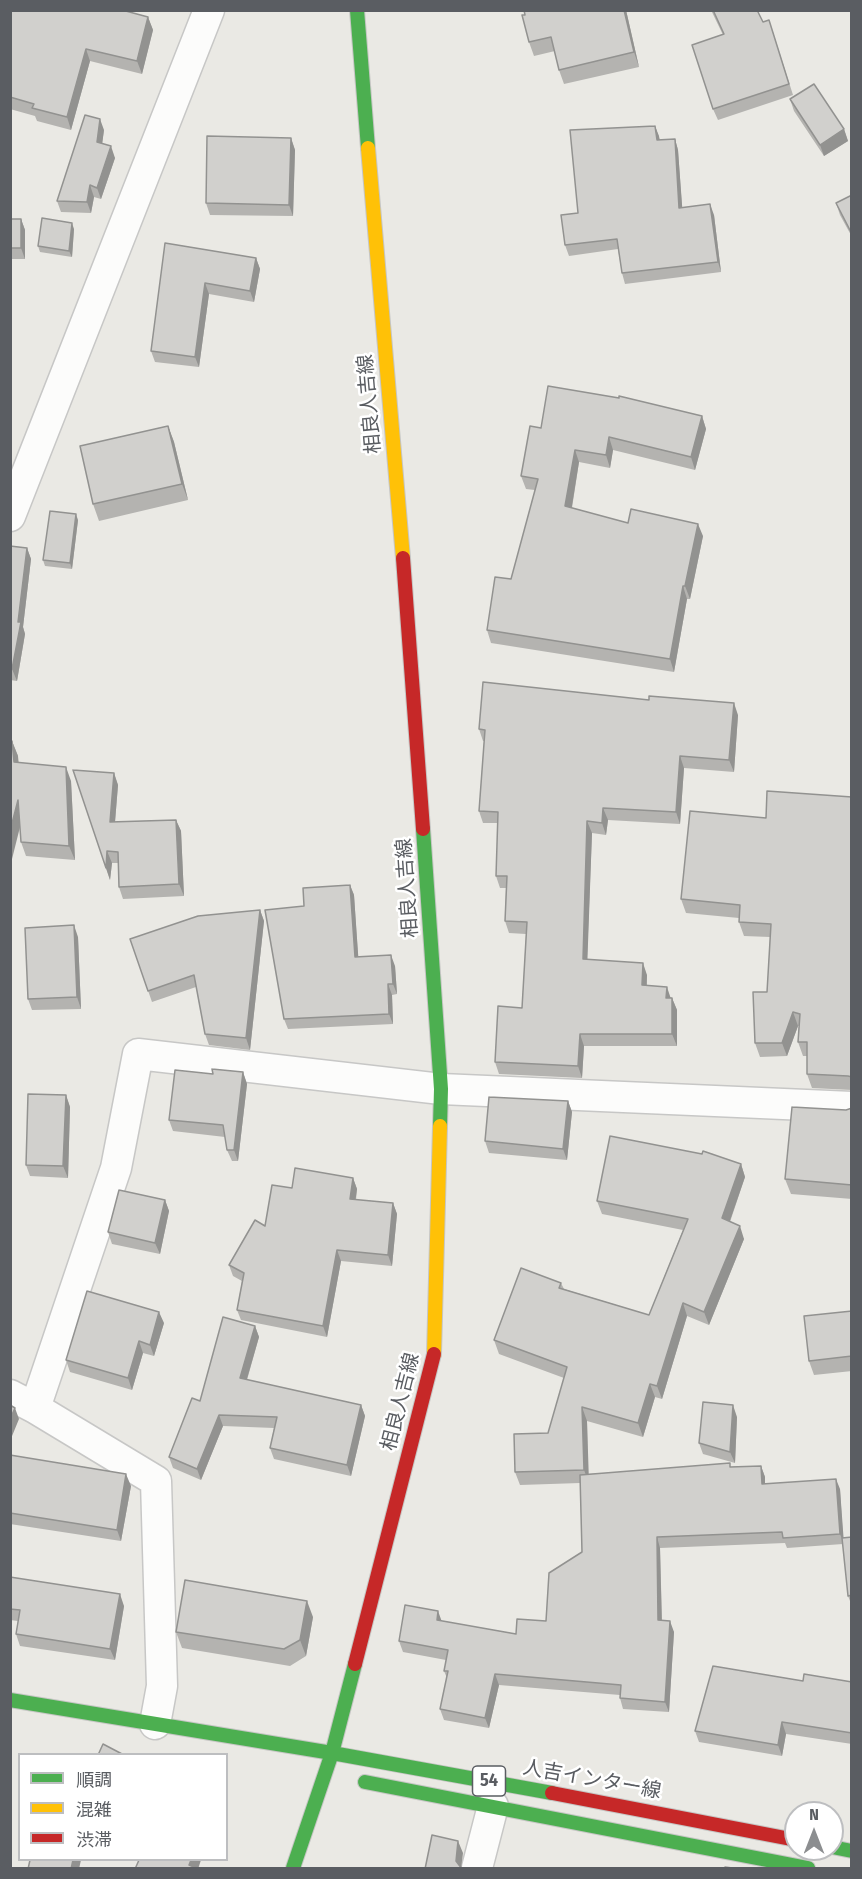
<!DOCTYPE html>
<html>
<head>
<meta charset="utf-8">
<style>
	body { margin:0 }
	#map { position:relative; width:862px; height:1879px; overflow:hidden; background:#eae9e4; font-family:"Fira Sans Condensed","Noto Sans JP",sans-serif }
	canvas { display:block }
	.frame { position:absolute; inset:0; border:12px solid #5a5d62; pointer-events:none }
	.legend { position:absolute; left:18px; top:1753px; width:210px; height:108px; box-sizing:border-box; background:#fff; border:2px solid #bdbec0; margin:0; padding:8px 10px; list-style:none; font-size:18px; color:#5a5d62 }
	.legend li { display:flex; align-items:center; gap:12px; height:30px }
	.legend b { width:30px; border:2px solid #bdbec0 }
	.north { position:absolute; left:784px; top:1801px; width:60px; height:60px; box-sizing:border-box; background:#fff; border:2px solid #bdbec0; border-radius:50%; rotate:0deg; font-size:16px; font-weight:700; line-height:24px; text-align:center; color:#5a5d62 }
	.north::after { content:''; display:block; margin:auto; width:21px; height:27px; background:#8c8e90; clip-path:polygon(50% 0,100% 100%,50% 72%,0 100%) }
</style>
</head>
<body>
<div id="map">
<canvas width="862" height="1879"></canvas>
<div class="frame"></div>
<ul class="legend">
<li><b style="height:8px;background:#4caf50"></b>順調</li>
<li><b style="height:8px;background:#ffc107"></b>混雑</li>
<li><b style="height:8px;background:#c62828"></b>渋滞</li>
</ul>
<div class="north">N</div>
</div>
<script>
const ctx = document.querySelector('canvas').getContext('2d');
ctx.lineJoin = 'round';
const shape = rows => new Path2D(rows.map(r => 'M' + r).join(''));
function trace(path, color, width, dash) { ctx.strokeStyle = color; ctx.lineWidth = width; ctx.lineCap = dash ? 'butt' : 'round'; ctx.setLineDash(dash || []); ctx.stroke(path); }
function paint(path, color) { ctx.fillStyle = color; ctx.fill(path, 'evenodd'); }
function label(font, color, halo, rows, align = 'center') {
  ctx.font = font + ' "Fira Sans Condensed","Noto Sans JP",sans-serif'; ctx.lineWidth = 5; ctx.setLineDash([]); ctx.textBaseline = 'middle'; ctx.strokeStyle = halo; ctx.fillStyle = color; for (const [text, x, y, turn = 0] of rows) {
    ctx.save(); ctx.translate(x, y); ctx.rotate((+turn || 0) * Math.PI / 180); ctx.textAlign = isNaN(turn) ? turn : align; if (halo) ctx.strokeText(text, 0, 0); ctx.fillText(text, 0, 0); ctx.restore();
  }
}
const street = shape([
	[10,516,209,10],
	[10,1395,35,1408,156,1481,162,1686,155,1724],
	[35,1408,116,1168,138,1054,441,1089,852,1107],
	[477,1868,493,1806]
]);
const fast = shape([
	[357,10,368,148],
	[423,829,441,1089,440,1126],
	[10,1700,332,1753,355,1664],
	[365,1782,808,1868],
	[832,1847,852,1851],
	[293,1868,332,1753,552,1793]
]);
const slow = shape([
	[368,148,403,558],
	[434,1354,440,1126]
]);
const jam = shape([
	[403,558,423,829],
	[355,1664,434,1354],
	[552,1793,796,1840]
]);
trace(street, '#c7c7c6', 33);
trace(fast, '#c6c6c4', 16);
trace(slow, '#c6c6c4', 16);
trace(jam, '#c6c6c4', 16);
trace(street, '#fcfcfb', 30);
trace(fast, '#4caf50', 14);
trace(slow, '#ffc107', 14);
trace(jam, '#c62828', 14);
paint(shape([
	[10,10,148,17,153,30,142,74,90,61,71,130,37,121,35,116,10,109],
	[626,10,639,67,564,84,559,70,555,51,534,56,529,42],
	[711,10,757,10,763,22,773,32,793,95,718,120,713,109,723,35],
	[790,99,844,129,848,141,824,156,794,111],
	[655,126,660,140,675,139,678,150,682,207,714,215,721,272,625,284,622,273,618,249,569,256,565,245,578,213],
	[104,130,102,143,115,158,101,199,94,197,91,213,61,212,57,201],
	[291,138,295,150,293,216,210,215,206,203],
	[852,195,852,237,840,215,836,203],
	[10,219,21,219,25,230,25,259,10,259],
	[74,229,72,257,40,252,38,246],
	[165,243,256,258,260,269,254,302,209,294,199,367,155,362,151,351],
	[702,416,706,429,695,470,613,450,610,468,579,462,572,508,628,523,703,536,690,599,687,599,674,672,491,643,487,630,511,579,535,490,526,489,521,476,541,428],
	[168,426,174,442,188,500,99,521,93,504],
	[78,520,72,569,45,566,43,560],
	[10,546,27,548,31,559,23,627,25,634,17,681,10,680],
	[738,715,734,772,684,768,680,824,608,820,606,835,592,833,587,959,647,975,647,986,672,998,677,1010,677,1046,584,1046,582,1078,499,1074,495,1062,522,1008,526,934,509,933,505,921,506,888,500,888,496,876,498,823,483,823,479,811,484,741,483,741,479,729],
	[12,741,18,756,18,763,71,781,75,860,26,856,21,842],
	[73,770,114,773,118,785,115,822,176,820,181,831,184,896,123,899,119,887,118,863,112,863,110,880],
	[852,797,852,1090,812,1088,807,1074,807,1056,803,1056,798,1042,799,1026,798,1026,787,1056,760,1057,755,1043,767,992,770,937,744,936,739,922,739,918,686,913,681,899,766,818],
	[350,885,354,895,358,956,395,966,397,994,392,995,393,1024,288,1029,284,1019,304,906],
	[260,910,264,921,250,1050,209,1045,205,1034,196,987,152,1002,130,939],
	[78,937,81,1009,32,1010,28,999],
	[243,1072,247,1084,238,1161,232,1161,227,1150,225,1137,173,1131,169,1120,213,1074],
	[66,1095,70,1107,68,1178,30,1176,26,1165],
	[568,1101,572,1112,567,1160,489,1153,485,1141],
	[852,1108,852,1199,791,1194,785,1179,846,1110],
	[741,1164,745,1177,730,1222,744,1239,709,1325,687,1316,662,1399,655,1397,643,1437,587,1421,588,1474,731,1467,761,1466,765,1477,765,1484,840,1489,843,1538,852,1537,852,1606,848,1596,843,1544,787,1548,785,1543,660,1548,662,1620,674,1632,669,1712,623,1709,620,1698,620,1695,499,1685,489,1728,444,1720,440,1709,447,1678,444,1671,446,1660,403,1652,399,1641,442,1621,516,1634,546,1621,582,1552,580,1483,520,1485,515,1472,548,1433,564,1378,499,1354,494,1340,561,1283,564,1289,649,1315,683,1230,602,1214,597,1201],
	[353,1178,357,1189,356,1200,393,1203,397,1214,392,1266,341,1261,327,1337,241,1320,237,1310,242,1281,233,1276,229,1265,265,1226,292,1188],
	[165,1200,169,1211,160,1254,112,1244,108,1232],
	[852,1311,852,1371,814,1375,809,1361],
	[164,1323,154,1356,143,1353,132,1390,70,1372,66,1360],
	[255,1326,259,1337,247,1380,361,1405,365,1416,351,1476,274,1459,270,1448,274,1428,223,1426,201,1480,173,1468,169,1457,200,1401],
	[737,1417,735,1463,703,1454,699,1443],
	[10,1455,131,1486,121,1541,10,1524],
	[10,1577,124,1606,115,1660,20,1646,16,1634,18,1621,10,1620],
	[313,1617,306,1656,290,1666,182,1648,176,1632],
	[803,1681,852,1682,852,1744,786,1734,782,1756,699,1742,695,1731]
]), '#b4b3b0');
paint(shape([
	[624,10,626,10,639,67,634,52],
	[148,17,153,30,142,74,137,61],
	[86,49,90,61,71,130,67,117],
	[100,119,104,130,101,153,97,142],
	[655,126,659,136,661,151,657,140],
	[844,129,848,141,824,156,820,145],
	[291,138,295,150,293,216,289,205],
	[675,139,678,150,683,218,679,208],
	[111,146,115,158,101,199,97,188],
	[90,185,94,197,91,213,87,202],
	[710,204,714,215,721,272,718,262],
	[21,219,25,230,25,259,21,248],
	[72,223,74,229,72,257,69,251],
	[256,258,260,269,254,302,250,291],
	[205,283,209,294,199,367,195,357],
	[702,416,706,429,695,470,691,457],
	[168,426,174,442,188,500,182,484],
	[609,437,613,450,610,468,606,455],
	[575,450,579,462,570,518,565,506],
	[76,514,78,520,72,569,70,563],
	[698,524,703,536,690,599,685,586],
	[27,548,31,559,23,627,25,634,17,681,12,669],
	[683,586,687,599,674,672,670,659],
	[734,703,738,715,734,772,729,760],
	[12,741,18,756,20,777,14,762],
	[680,756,684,768,680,824,676,812],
	[66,767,71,781,75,860,69,846],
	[114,773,118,785,114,834,110,822],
	[18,800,23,815,10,867,10,831],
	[603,808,608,820,606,835,602,823],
	[176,820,181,831,184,896,179,884],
	[587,821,592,833,587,971,583,959],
	[107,851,112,863,110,880,106,868],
	[350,885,354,895,359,967,355,957],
	[260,910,264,921,250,1050,246,1038],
	[74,925,78,937,81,1009,77,997],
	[391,955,395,966,397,994,393,984],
	[643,963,647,975,646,997,642,985],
	[388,984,392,995,393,1024,389,1014],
	[667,987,671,999,666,998],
	[672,998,677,1010,677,1046,672,1034],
	[793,1012,798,1026,787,1056,782,1043],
	[580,1034,584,1046,582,1078,578,1066],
	[243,1072,247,1084,238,1161,234,1150],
	[66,1095,70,1107,68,1178,63,1166],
	[568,1101,572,1112,567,1160,563,1149],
	[741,1164,745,1177,726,1232,722,1218],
	[353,1178,357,1189,354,1210,350,1199],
	[165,1200,169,1211,160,1254,155,1243],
	[393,1203,397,1214,392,1266,388,1255],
	[740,1226,744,1239,709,1325,704,1312],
	[337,1250,341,1261,327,1337,323,1326],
	[683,1303,687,1316,662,1399,657,1386],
	[159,1312,164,1323,154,1356,150,1345],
	[255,1326,259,1337,244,1389,240,1378],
	[139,1341,143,1353,132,1390,128,1378],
	[650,1384,655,1397,643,1437,638,1423],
	[361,1405,365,1416,351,1476,347,1465],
	[733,1405,737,1417,735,1463,730,1452],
	[582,1407,587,1421,589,1483,584,1470],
	[15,1408,19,1419,10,1441,10,1419],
	[219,1415,223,1426,201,1480,197,1469],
	[761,1466,765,1477,765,1495,762,1484],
	[126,1474,131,1486,121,1541,117,1530],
	[836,1479,840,1489,844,1544,840,1534],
	[657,1537,660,1548,662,1631,658,1620],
	[120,1594,124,1606,115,1660,110,1649],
	[307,1601,313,1617,306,1656,300,1640],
	[438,1611,442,1622,437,1620],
	[670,1621,674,1632,669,1712,665,1702],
	[495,1674,499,1685,489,1728,485,1718],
	[782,1722,786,1734,782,1756,778,1745],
	[458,1841,463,1853,461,1869,456,1861],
	[73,1860,81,1860,79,1869,71,1869],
	[191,1860,201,1860,198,1869,189,1865]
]), '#929290');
const building = shape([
	[10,10,122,10,148,17,137,61,86,49,67,117,32,108,34,104,10,97,10,10],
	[524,10,624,10,634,52,559,70,551,37,529,42,522,15,525,15,524,10],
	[713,10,757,10,763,22,769,20,789,84,713,109,692,45,724,34,713,10],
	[814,84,844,129,820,145,790,99,814,84],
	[85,115,100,119,97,142,111,146,97,188,90,185,87,202,57,201,85,115],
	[655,126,657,140,675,139,679,208,710,204,718,262,622,273,617,239,565,245,561,215,578,213,570,130,655,126],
	[207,136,291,138,289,205,206,203,207,136],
	[852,195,852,234,836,203,852,195],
	[42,218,72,223,69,251,38,246,42,218],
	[10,219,21,219,21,248,10,248,10,219],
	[165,243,256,258,250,291,205,283,195,357,151,351,165,243],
	[548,386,619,398,619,396,702,416,691,457,609,437,606,455,575,450,565,506,628,523,631,509,698,524,685,586,683,586,670,659,487,630,495,577,511,579,538,479,521,476,530,426,541,428,548,386],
	[168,426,182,484,93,504,80,446,168,426],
	[50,511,76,514,70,563,43,560,50,511],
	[10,546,27,548,18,622,21,622,12,669,10,669,10,546],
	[483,682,649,700,649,696,734,703,729,760,680,756,676,812,603,808,602,823,587,821,583,959,643,963,642,985,667,987,666,998,672,998,672,1034,580,1034,578,1066,495,1062,498,1006,522,1008,527,922,505,921,507,876,496,876,498,812,479,811,485,730,479,729,483,682],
	[12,741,14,762,66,767,69,846,21,842,18,800,10,831,10,742,12,741],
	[73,770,114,773,110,822,176,820,179,884,119,887,118,852,107,851,106,868,73,770],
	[767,791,852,797,852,1077,848,1076,807,1074,807,1042,798,1042,800,1014,793,1012,782,1043,755,1043,753,992,767,992,771,924,739,922,740,905,681,899,690,811,766,818,767,791],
	[350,885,355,957,391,955,393,984,388,984,389,1014,284,1019,265,910,304,906,303,888,350,885],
	[260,910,246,1038,205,1034,194,975,148,991,130,939,198,916,260,910],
	[74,925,77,997,28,999,25,928,74,925],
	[212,1069,243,1072,234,1150,227,1150,223,1125,169,1120,175,1070,213,1074,212,1069],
	[28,1094,66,1095,63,1166,26,1165,28,1094],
	[489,1097,568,1101,563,1149,485,1141,489,1097],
	[792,1107,846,1110,852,1108,852,1185,785,1179,792,1107],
	[610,1136,702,1154,703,1151,741,1164,722,1218,740,1226,704,1312,683,1303,657,1386,650,1384,638,1423,582,1407,584,1470,515,1472,514,1434,548,1433,567,1367,494,1340,521,1268,561,1283,559,1288,649,1315,688,1219,597,1201,610,1136],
	[295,1168,353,1178,350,1199,393,1203,388,1255,337,1250,323,1326,237,1310,244,1273,229,1265,255,1220,265,1226,272,1185,292,1188,295,1168],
	[119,1190,165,1200,155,1243,108,1232,119,1190],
	[87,1291,159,1312,150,1345,139,1341,128,1378,66,1360,87,1291],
	[852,1311,852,1356,809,1361,804,1316,852,1311],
	[223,1317,255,1326,240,1378,361,1405,347,1465,270,1448,277,1417,219,1415,197,1469,169,1457,192,1398,200,1401,223,1317],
	[703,1402,733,1405,730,1452,699,1443,703,1402],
	[10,1405,15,1408,10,1419,10,1405],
	[10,1455,126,1474,117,1530,10,1513,10,1455],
	[730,1463,730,1467,761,1466,762,1484,836,1479,840,1534,783,1538,782,1532,657,1537,658,1620,670,1621,665,1702,620,1698,621,1685,495,1674,485,1718,440,1709,448,1671,444,1671,448,1650,399,1641,405,1605,438,1611,437,1620,516,1634,517,1619,546,1621,549,1573,582,1552,580,1475,730,1463],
	[852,1537,852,1595,848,1596,842,1538,852,1537],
	[10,1577,120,1594,110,1649,16,1634,20,1610,10,1609,10,1577],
	[185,1580,307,1601,300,1640,284,1649,176,1632,185,1580],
	[713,1666,803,1681,804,1674,852,1682,852,1733,782,1722,778,1745,695,1731,713,1666],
	[103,1744,124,1755,98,1755,103,1744],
	[432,1835,458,1841,456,1861,462,1869,425,1869,432,1835],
	[30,1860,73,1860,71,1869,28,1869,30,1860],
	[139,1860,191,1860,189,1865,199,1869,135,1869,139,1860],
	[725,1867,740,1869,725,1869,725,1867]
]);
paint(building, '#d1d0cd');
trace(building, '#929290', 1.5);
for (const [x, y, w] of [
	[489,1781,33]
]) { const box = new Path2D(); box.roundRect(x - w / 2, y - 15, w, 30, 4.5); ctx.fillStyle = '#fff'; ctx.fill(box); trace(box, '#5a5d62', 1.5); }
label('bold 18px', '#5a5d62', null, [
	["54",489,1781]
]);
label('20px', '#5a5d62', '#fff', [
	["相良人吉線",370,404,-95],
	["相良人吉線",408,888,-94],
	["相良人吉線",401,1402,-76],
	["人吉インター線",592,1780,10]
]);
</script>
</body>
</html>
